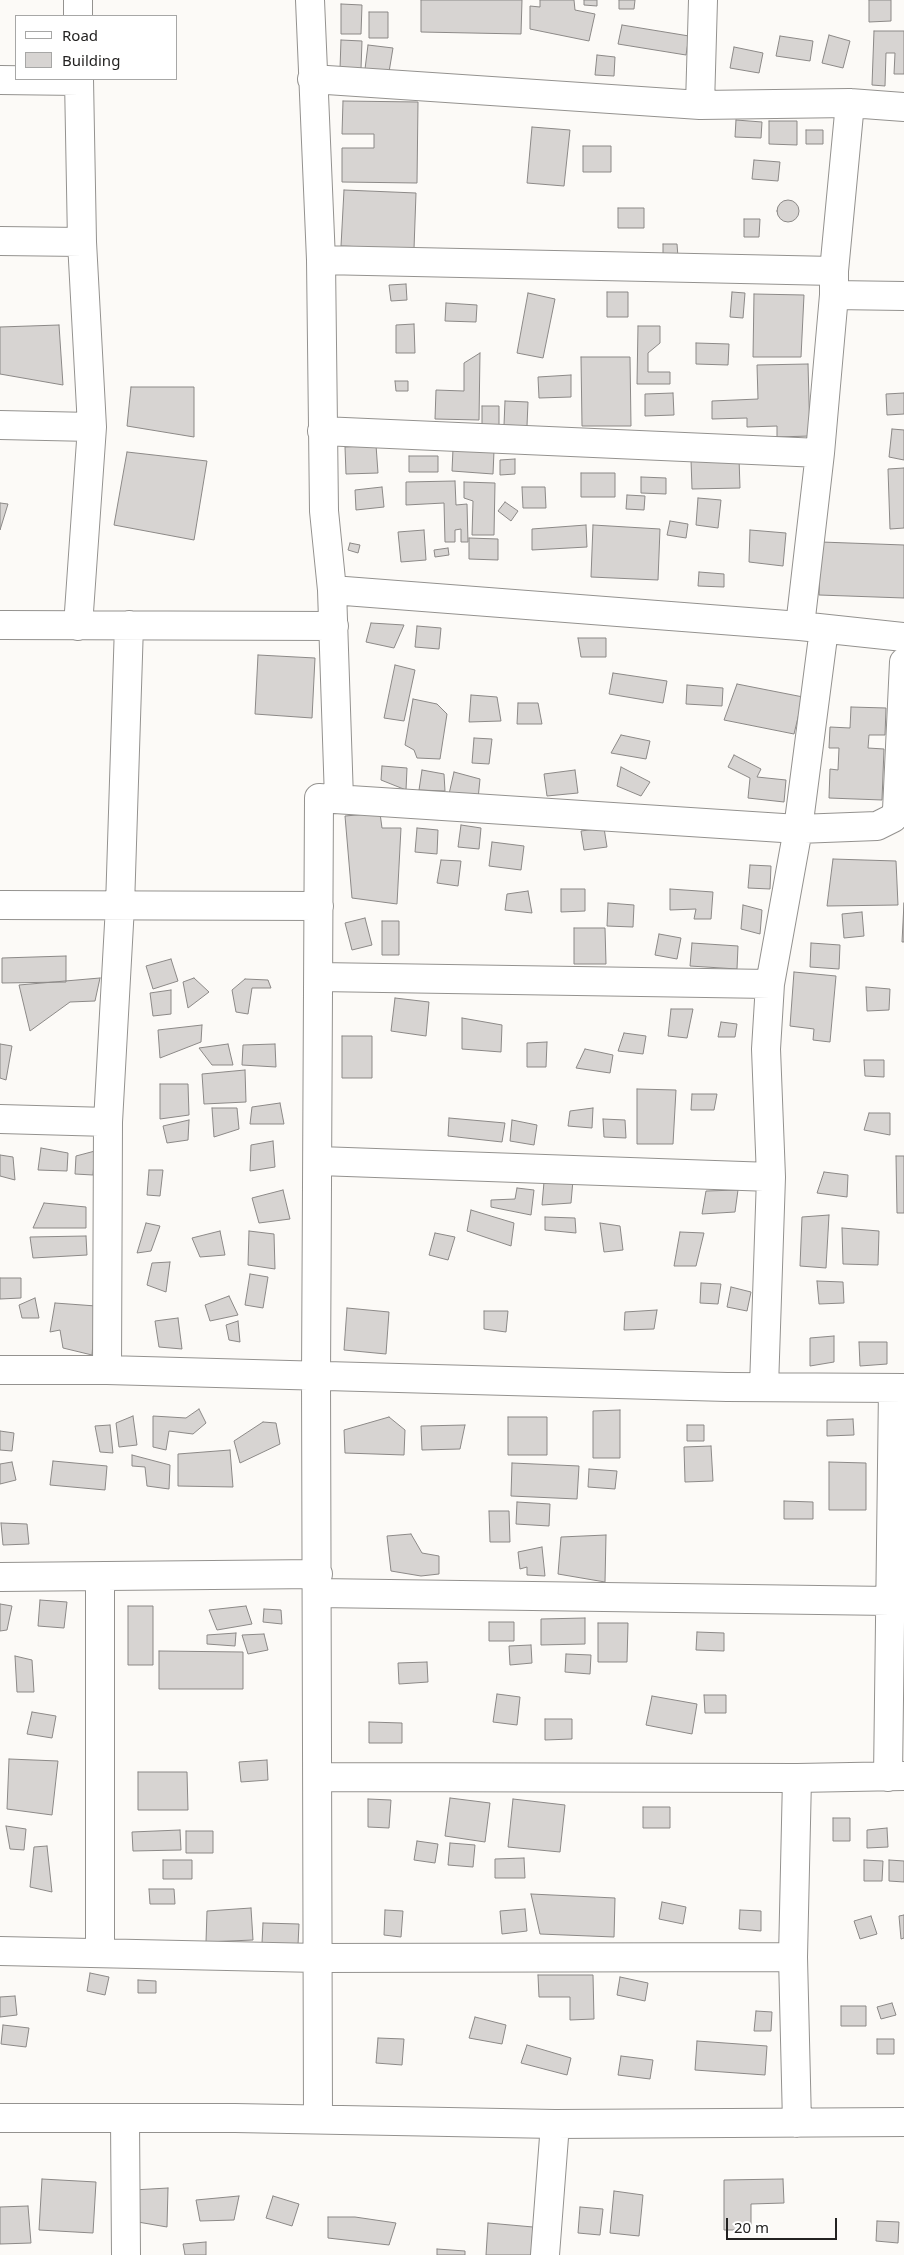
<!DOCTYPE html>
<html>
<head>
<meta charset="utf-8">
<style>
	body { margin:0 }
	#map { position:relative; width:904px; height:2255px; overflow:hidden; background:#fcfaf7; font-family:"Noto Sans",sans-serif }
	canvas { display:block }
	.legend { position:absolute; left:15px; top:15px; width:162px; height:65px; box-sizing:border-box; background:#fff; border:1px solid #a7a7a6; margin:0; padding:6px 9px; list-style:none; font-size:15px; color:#232221 }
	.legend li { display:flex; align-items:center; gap:10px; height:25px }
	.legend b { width:25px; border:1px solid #a7a7a6 }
	.scale { position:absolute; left:726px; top:2218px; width:111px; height:22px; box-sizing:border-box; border:2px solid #232221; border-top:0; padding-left:6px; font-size:15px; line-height:18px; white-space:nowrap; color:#232221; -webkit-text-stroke:4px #fff; paint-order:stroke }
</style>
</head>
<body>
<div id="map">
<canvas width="904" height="2255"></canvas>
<ul class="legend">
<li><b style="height:6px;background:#fff"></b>Road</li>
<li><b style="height:14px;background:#d7d4d2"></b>Building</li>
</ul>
<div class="scale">20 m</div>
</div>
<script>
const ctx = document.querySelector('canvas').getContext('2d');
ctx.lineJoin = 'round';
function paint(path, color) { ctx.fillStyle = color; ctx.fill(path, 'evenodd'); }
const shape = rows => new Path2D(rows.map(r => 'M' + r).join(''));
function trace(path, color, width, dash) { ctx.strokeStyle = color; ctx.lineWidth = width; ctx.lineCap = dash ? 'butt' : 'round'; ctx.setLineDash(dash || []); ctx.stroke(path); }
const building = shape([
	[421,0,522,0,521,34,421,32,421,0],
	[540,0,574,0,575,10,595,14,589,41,530,29,530,6,540,7,540,0],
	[584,0,597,0,597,6,584,5,584,0],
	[619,0,635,0,634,9,619,9,619,0],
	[869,0,891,0,891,21,869,22,869,0],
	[341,4,362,5,361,34,341,34,341,4],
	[369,12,388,12,388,38,369,38,369,12],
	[622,25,689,36,686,55,618,44,622,25],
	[874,31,904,31,904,74,894,74,895,53,886,53,885,86,872,85,874,31],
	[829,35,850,41,843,68,822,63,829,35],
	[780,36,813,41,810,61,776,56,780,36],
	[341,40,362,41,361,69,340,69,341,40],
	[368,45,393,48,389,72,365,69,368,45],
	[734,47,763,53,759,73,730,68,734,47],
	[597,55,615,57,614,76,595,75,597,55],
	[343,101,418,102,417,183,342,182,342,148,374,148,374,134,342,134,343,101],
	[736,120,762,122,761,138,735,137,736,120],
	[769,121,797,121,797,145,769,144,769,121],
	[532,127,570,130,564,186,527,183,532,127],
	[806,130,823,130,823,144,806,144,806,130],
	[583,146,611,146,611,172,583,172,583,146],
	[754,160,780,162,778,181,752,179,754,160],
	[344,190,416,193,414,249,341,246,344,190],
	'777 211a11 11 0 1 1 22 0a11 11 0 1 1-22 0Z',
	[618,208,644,208,644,228,618,228,618,208],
	[744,219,760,219,759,237,744,237,744,219],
	[663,244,677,244,678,257,663,258,663,244],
	[406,284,407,300,391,301,389,285,406,284],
	[607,292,628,292,628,317,607,317,607,292],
	[732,292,745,293,743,318,730,317,732,292],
	[528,293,555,299,543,358,517,353,528,293],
	[754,294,804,295,801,357,753,357,754,294],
	[446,303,477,305,476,322,445,321,446,303],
	[414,324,415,353,396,353,396,325,414,324],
	[59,325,63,385,0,374,0,327,59,325],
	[638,326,660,326,660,343,648,353,648,372,670,372,670,384,637,384,638,326],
	[696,343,729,344,728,365,696,364,696,343],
	[480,353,479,420,435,419,436,390,464,391,464,363,480,353],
	[581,357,630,357,631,426,582,426,581,357],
	[808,364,810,436,777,437,777,426,747,427,747,418,712,419,712,401,758,399,757,365,808,364],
	[571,375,571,397,539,398,538,377,571,375],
	[395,381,408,381,408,391,396,391,395,381],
	[131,387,194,387,194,437,127,426,131,387],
	[673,393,674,415,645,416,645,394,673,393],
	[904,393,904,414,887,415,886,394,904,393],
	[505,401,528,402,527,426,504,425,505,401],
	[482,406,499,406,499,428,482,427,482,406],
	[892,429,904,430,904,460,889,457,892,429],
	[376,445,378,473,346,474,345,447,376,445],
	[453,449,494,451,493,474,452,471,453,449],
	[127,452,207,461,194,540,114,525,127,452],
	[409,456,438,456,438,472,409,472,409,456],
	[739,458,740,488,692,489,691,460,739,458],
	[515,459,515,474,500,475,500,460,515,459],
	[904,468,904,528,890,529,888,469,904,468],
	[581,473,615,473,615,497,581,497,581,473],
	[641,477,666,478,666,494,641,493,641,477],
	[455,481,456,505,467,504,468,542,461,542,461,529,455,530,455,542,445,542,444,503,406,505,406,482,455,481],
	[464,482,495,483,494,535,472,535,473,501,464,498,464,482],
	[382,487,384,507,356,510,355,490,382,487],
	[522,487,545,487,546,508,523,508,522,487],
	[627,495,645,496,644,510,626,509,627,495],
	[698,498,721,500,718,528,696,525,698,498],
	[505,502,518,511,511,521,498,511,505,502],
	[0,503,8,504,0,530,0,503],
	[670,521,688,524,686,538,667,535,670,521],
	[586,525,587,547,532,550,532,529,586,525],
	[593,525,660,529,658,580,591,577,593,525],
	[424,530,426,560,401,562,398,532,424,530],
	[750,530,786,533,783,566,749,562,750,530],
	[469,538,498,539,498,560,469,559,469,538],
	[821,542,904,545,904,598,819,595,821,542],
	[350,543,360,545,358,553,348,550,350,543],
	[448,548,449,555,435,557,434,550,448,548],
	[699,572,724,574,724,587,698,586,699,572],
	[371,623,404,625,394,648,366,642,371,623],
	[417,626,441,628,439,649,415,647,417,626],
	[578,638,606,638,606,657,581,657,578,638],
	[258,655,315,658,312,718,255,714,258,655],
	[395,665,415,670,404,721,384,718,395,665],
	[613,673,667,681,663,703,609,694,613,673],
	[737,684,803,697,794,734,724,720,737,684],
	[687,685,723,688,722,706,686,704,687,685],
	[471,695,497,697,501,721,469,722,471,695],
	[413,699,437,704,447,714,440,759,417,758,414,750,405,745,413,699],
	[518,703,538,703,542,724,517,724,518,703],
	[851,707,886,708,885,735,869,735,868,748,884,749,882,800,829,798,830,769,838,770,839,748,829,748,830,727,850,728,851,707],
	[621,735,650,741,646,759,611,753,621,735],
	[474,738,492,739,489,764,472,763,474,738],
	[734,755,761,769,757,777,786,780,784,802,748,798,750,778,728,767,734,755],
	[382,766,407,768,406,790,381,780,382,766],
	[621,767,650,782,641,796,617,786,621,767],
	[422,770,444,774,445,791,419,790,422,770],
	[575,770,578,793,547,796,544,774,575,770],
	[454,772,480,779,478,799,449,794,454,772],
	[380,813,382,828,401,828,397,904,352,898,345,816,380,813],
	[461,825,481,828,479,849,458,847,461,825],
	[417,828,438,830,437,854,415,852,417,828],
	[604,828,607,847,584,850,581,831,604,828],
	[492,842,524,846,521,870,489,866,492,842],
	[833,859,896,861,898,905,827,906,833,859],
	[441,860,461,861,458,886,437,883,441,860],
	[750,865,771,866,770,889,748,888,750,865],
	[561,889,585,889,585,911,561,912,561,889],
	[670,889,713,892,711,919,694,919,696,909,670,910,670,889],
	[528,891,532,913,505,910,507,894,528,891],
	[608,903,634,905,633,927,607,926,608,903],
	[904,903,904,942,902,942,904,903],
	[743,905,762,910,760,934,741,929,743,905],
	[862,912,864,936,844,938,842,914,862,912],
	[365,918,372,945,352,950,345,923,365,918],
	[382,921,399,921,399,955,382,955,382,921],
	[574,928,605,928,606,964,574,964,574,928],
	[659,934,681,938,677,959,655,955,659,934],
	[692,943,738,946,737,969,690,966,692,943],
	[811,943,840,945,839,969,810,967,811,943],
	[66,956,66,982,2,983,2,958,66,956],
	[171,959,178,981,153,989,146,966,171,959],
	[794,972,836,976,830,1042,813,1040,814,1029,790,1026,794,972],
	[100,978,95,1001,70,1002,30,1031,19,985,100,978],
	[194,978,209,992,188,1008,183,982,194,978],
	[245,979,268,980,271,988,252,988,248,1014,236,1012,232,990,245,979],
	[866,987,890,989,889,1010,867,1011,866,987],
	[171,990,171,1014,153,1016,150,993,171,990],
	[395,998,429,1002,426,1036,391,1031,395,998],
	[671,1009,693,1009,687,1038,668,1036,671,1009],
	[462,1018,502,1025,501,1052,462,1049,462,1018],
	[721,1022,737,1024,735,1037,718,1037,721,1022],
	[202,1025,201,1042,160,1058,158,1030,202,1025],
	[624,1033,646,1036,643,1054,618,1051,624,1033],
	[342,1036,372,1036,372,1078,342,1078,342,1036],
	[547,1042,546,1067,527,1067,527,1043,547,1042],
	[0,1044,12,1046,6,1080,0,1078,0,1044],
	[228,1044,233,1065,212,1065,199,1048,228,1044],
	[275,1044,276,1067,242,1065,243,1045,275,1044],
	[585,1049,613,1055,610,1073,576,1068,585,1049],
	[864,1060,884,1060,884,1077,865,1076,864,1060],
	[245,1070,246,1102,204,1104,202,1074,245,1070],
	[160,1084,188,1084,189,1115,160,1119,160,1084],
	[637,1089,676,1090,673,1144,637,1144,637,1089],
	[692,1094,717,1094,714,1110,691,1110,692,1094],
	[280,1103,284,1124,250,1124,252,1107,280,1103],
	[212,1108,237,1108,239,1129,214,1137,212,1108],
	[593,1108,592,1128,568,1126,570,1111,593,1108],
	[869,1113,890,1113,890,1135,864,1130,869,1113],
	[449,1118,505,1123,502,1142,448,1136,449,1118],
	[603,1119,625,1120,626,1138,604,1137,603,1119],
	[189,1120,188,1140,167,1143,163,1126,189,1120],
	[512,1120,537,1125,534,1145,510,1141,512,1120],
	[273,1141,275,1167,250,1171,251,1145,273,1141],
	[41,1148,68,1153,67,1171,38,1170,41,1148],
	[95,1151,93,1175,75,1174,76,1156,95,1151],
	[0,1155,13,1157,15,1180,0,1176,0,1155],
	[896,1156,904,1156,904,1213,897,1213,896,1156],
	[149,1170,163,1170,160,1196,147,1195,149,1170],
	[824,1172,848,1175,847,1197,817,1193,824,1172],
	[573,1180,571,1203,542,1205,544,1182,573,1180],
	[517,1188,534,1190,531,1215,491,1207,491,1200,515,1199,517,1188],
	[283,1190,290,1219,259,1223,252,1198,283,1190],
	[738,1190,735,1212,702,1214,706,1191,738,1190],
	[44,1203,86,1207,86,1228,33,1228,44,1203],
	[471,1210,514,1223,511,1246,467,1231,471,1210],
	[829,1215,826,1268,800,1266,802,1217,829,1215],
	[545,1217,575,1218,576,1233,545,1230,545,1217],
	[146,1223,160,1226,151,1251,137,1253,146,1223],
	[600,1223,620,1226,623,1250,604,1252,600,1223],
	[842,1228,879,1231,878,1265,843,1264,842,1228],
	[220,1231,225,1255,200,1257,192,1238,220,1231],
	[249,1231,274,1234,275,1269,248,1265,249,1231],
	[680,1232,704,1233,696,1266,674,1266,680,1232],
	[435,1233,455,1237,448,1260,429,1255,435,1233],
	[86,1236,87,1255,33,1258,30,1237,86,1236],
	[170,1262,166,1292,147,1285,152,1263,170,1262],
	[250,1274,268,1277,263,1308,245,1305,250,1274],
	[0,1278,21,1278,21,1298,0,1299,0,1278],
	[817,1281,843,1282,844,1303,819,1304,817,1281],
	[701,1283,721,1284,718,1304,700,1303,701,1283],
	[731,1287,751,1292,747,1311,727,1307,731,1287],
	[229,1296,238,1315,210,1321,205,1305,229,1296],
	[35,1298,39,1318,22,1318,19,1305,35,1298],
	[55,1303,96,1306,92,1355,63,1348,60,1330,50,1332,55,1303],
	[347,1308,389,1312,386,1354,344,1350,347,1308],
	[657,1310,654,1329,624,1330,625,1312,657,1310],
	[484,1311,508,1311,506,1332,484,1329,484,1311],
	[178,1318,182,1349,159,1347,155,1321,178,1318],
	[238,1321,240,1342,229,1340,226,1325,238,1321],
	[834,1336,834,1362,810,1366,810,1338,834,1336],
	[859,1342,887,1342,887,1364,860,1366,859,1342],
	[199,1409,206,1423,193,1434,169,1431,166,1450,153,1447,153,1416,186,1418,199,1409],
	[620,1410,620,1458,593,1458,593,1411,620,1410],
	[133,1416,137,1445,119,1447,116,1423,133,1416],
	[389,1417,405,1430,404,1455,345,1453,344,1430,389,1417],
	[508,1417,547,1417,547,1455,508,1455,508,1417],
	[853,1419,854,1435,827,1436,827,1420,853,1419],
	[263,1422,276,1423,280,1444,240,1463,234,1441,263,1422],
	[110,1425,113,1453,100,1452,95,1426,110,1425],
	[465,1425,460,1449,422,1450,421,1426,465,1425],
	[687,1425,704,1425,704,1441,687,1441,687,1425],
	[0,1431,14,1433,12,1451,0,1450,0,1431],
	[711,1446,713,1481,685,1482,684,1447,711,1446],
	[230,1450,233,1487,178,1486,178,1454,230,1450],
	[132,1455,170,1465,169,1489,147,1486,145,1467,132,1466,132,1455],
	[53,1461,107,1466,105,1490,50,1485,53,1461],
	[12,1462,16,1480,0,1484,0,1464,12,1462],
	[829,1462,866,1463,866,1510,829,1510,829,1462],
	[512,1463,579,1466,577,1499,511,1496,512,1463],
	[589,1469,617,1471,615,1489,588,1487,589,1469],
	[784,1501,813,1502,813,1519,784,1519,784,1501],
	[517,1502,550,1504,549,1526,516,1524,517,1502],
	[489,1511,509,1511,510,1542,490,1542,489,1511],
	[1,1523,27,1524,29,1544,3,1545,1,1523],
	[411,1534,422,1553,439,1556,439,1574,421,1576,391,1571,387,1536,411,1534],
	[606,1535,605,1582,558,1574,561,1537,606,1535],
	[542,1547,545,1576,527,1575,527,1567,520,1569,518,1552,542,1547],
	[40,1600,67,1602,64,1628,38,1626,40,1600],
	[0,1604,12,1606,7,1630,0,1631,0,1604],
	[128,1606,153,1606,153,1665,128,1665,128,1606],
	[246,1606,252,1624,217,1630,209,1610,246,1606],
	[264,1609,281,1610,282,1624,263,1622,264,1609],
	[585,1618,585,1644,541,1645,541,1619,585,1618],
	[489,1622,514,1622,514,1641,489,1641,489,1622],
	[598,1623,628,1623,627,1662,598,1662,598,1623],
	[697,1632,724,1633,724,1651,696,1650,697,1632],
	[236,1633,235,1646,207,1644,207,1635,236,1633],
	[264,1634,268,1650,248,1654,242,1635,264,1634],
	[531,1645,532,1663,510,1665,509,1646,531,1645],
	[159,1651,243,1652,243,1689,159,1689,159,1651],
	[566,1654,591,1655,590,1674,565,1672,566,1654],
	[15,1656,32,1660,34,1692,17,1692,15,1656],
	[427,1662,428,1682,399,1684,398,1663,427,1662],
	[497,1694,520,1697,517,1725,493,1722,497,1694],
	[704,1695,726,1695,726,1713,705,1713,704,1695],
	[652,1696,697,1704,692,1734,646,1725,652,1696],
	[32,1712,56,1716,52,1738,27,1734,32,1712],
	[545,1719,572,1719,572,1739,545,1740,545,1719],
	[369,1722,402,1723,402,1743,369,1743,369,1722],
	[9,1759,58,1761,52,1815,7,1809,9,1759],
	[267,1760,268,1780,241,1782,239,1762,267,1760],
	[138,1772,187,1772,188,1810,138,1810,138,1772],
	[450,1798,490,1803,485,1842,445,1836,450,1798],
	[368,1799,391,1800,389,1828,368,1827,368,1799],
	[513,1799,565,1805,560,1852,508,1847,513,1799],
	[643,1807,670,1807,670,1828,643,1828,643,1807],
	[833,1818,850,1818,850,1841,833,1841,833,1818],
	[6,1826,26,1829,24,1850,10,1849,6,1826],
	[887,1828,888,1847,867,1848,867,1830,887,1828],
	[180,1830,181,1850,133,1851,132,1832,180,1830],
	[186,1831,213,1831,213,1853,186,1853,186,1831],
	[417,1841,438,1844,435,1863,414,1860,417,1841],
	[450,1843,475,1845,473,1867,448,1865,450,1843],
	[47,1846,52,1892,30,1887,34,1847,47,1846],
	[524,1858,525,1878,495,1878,495,1859,524,1858],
	[163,1860,192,1860,192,1879,163,1879,163,1860],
	[864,1860,883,1861,882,1881,864,1881,864,1860],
	[889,1860,904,1861,904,1882,889,1881,889,1860],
	[149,1889,174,1889,175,1904,150,1904,149,1889],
	[531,1894,615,1898,614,1937,540,1934,531,1894],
	[662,1902,686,1907,683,1924,659,1919,662,1902],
	[251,1908,253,1940,206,1942,207,1911,251,1908],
	[525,1909,527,1931,502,1934,500,1911,525,1909],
	[385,1910,403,1911,401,1937,384,1935,385,1910],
	[740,1910,761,1911,761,1931,739,1929,740,1910],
	[904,1915,904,1938,901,1939,899,1916,904,1915],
	[871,1916,877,1934,860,1939,854,1921,871,1916],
	[263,1923,299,1924,298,1945,262,1943,263,1923],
	[90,1973,109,1977,105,1995,87,1991,90,1973],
	[538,1975,593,1975,594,2019,570,2020,570,1997,539,1997,538,1975],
	[620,1977,648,1983,645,2001,617,1995,620,1977],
	[138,1980,156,1981,156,1993,138,1993,138,1980],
	[15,1996,17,2015,0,2017,0,1997,15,1996],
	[892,2003,896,2015,881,2019,877,2007,892,2003],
	[841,2006,866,2006,866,2026,841,2026,841,2006],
	[756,2011,772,2012,771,2031,754,2031,756,2011],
	[475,2017,506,2025,502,2044,469,2038,475,2017],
	[3,2025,29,2028,26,2047,1,2044,3,2025],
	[378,2038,404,2039,402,2065,376,2063,378,2038],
	[877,2039,894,2039,894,2054,877,2054,877,2039],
	[697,2041,767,2046,765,2075,695,2070,697,2041],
	[527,2045,571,2058,567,2075,521,2063,527,2045],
	[621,2056,653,2060,650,2079,618,2075,621,2056],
	[42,2179,96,2182,93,2233,39,2230,42,2179],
	[783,2179,784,2203,751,2204,751,2230,724,2230,724,2180,783,2179],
	[168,2188,167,2227,132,2221,133,2190,168,2188],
	[614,2191,643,2195,639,2236,610,2233,614,2191],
	[239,2196,234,2220,200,2221,196,2200,239,2196],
	[273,2196,299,2204,292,2226,266,2218,273,2196],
	[28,2206,31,2243,0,2244,0,2207,28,2206],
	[580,2207,603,2209,600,2235,578,2233,580,2207],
	[328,2217,355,2217,396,2223,389,2245,328,2238,328,2217],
	[877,2221,899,2222,898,2243,876,2241,877,2221],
	[488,2223,533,2227,531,2255,486,2255,488,2223],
	[206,2242,206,2255,185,2255,183,2244,206,2242],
	[437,2249,465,2251,465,2255,437,2255,437,2249]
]);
paint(building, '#d7d4d2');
trace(building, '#8c8987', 1);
const minor = shape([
	[78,0,78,16],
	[310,0,321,260,324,511,332,590,339,799],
	[312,79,700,105,850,103,904,107],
	[0,80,79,81],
	[700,105,703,0],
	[0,241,82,242],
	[321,260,834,271],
	[834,295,904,296],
	[0,425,92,427],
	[322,431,820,453],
	[332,590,800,626,904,637],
	[0,625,334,626],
	[78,626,92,427,82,242,79,79],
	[800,626,820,453,834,295,834,271,850,103],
	[0,905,319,906],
	[319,977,770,984],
	[0,1119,108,1122],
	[319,1161,771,1177],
	[0,1370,107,1370,727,1387,904,1388],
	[107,1370,108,1122,120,906,129,625],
	[764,1387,771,1177,766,1049,770,984,798,829,824,629],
	[0,1577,318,1574],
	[100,1577,100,1953],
	[318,1593,890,1601],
	[318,1777,797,1778,904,1776],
	[888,1777,893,1388],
	[797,1778,793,1957,797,2123],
	[0,1951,318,1958,793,1957],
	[0,2118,235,2118,555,2124,904,2122],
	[125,2119,126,2255],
	[318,2119,316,1377,319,798,798,829,877,826,893,818,897,810,904,662],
	[545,2255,555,2124]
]);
trace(minor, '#94928f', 30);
trace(minor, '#fff', 28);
</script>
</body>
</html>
